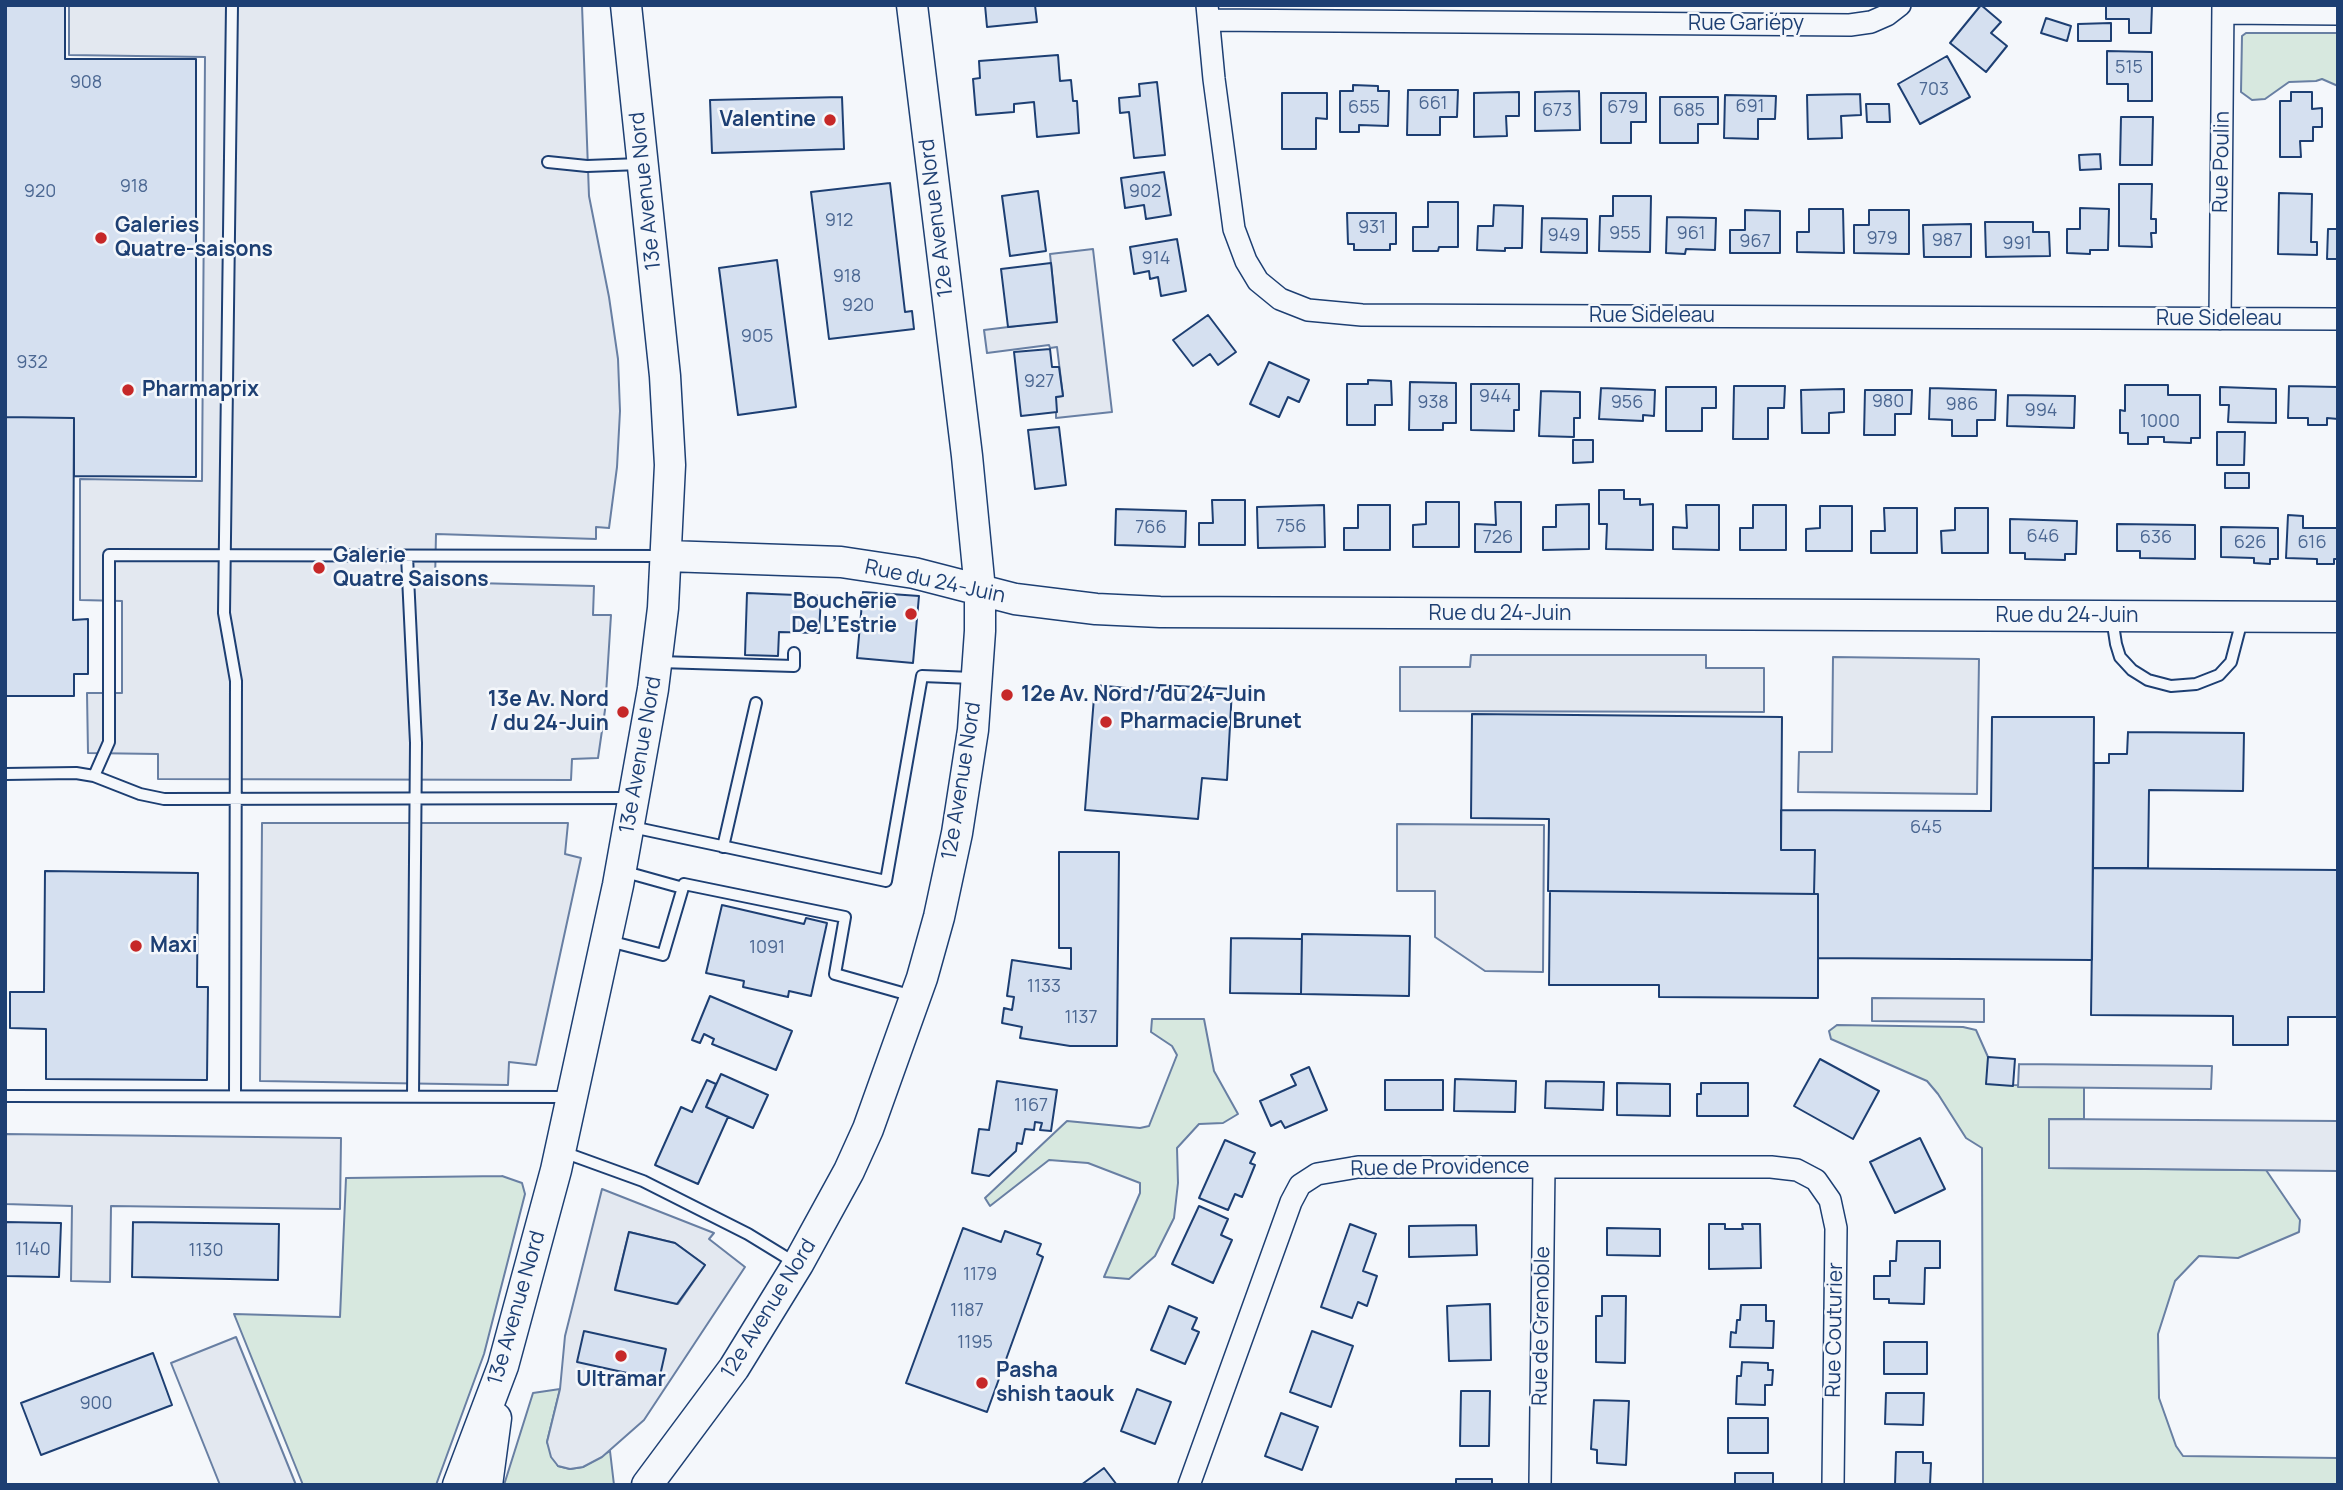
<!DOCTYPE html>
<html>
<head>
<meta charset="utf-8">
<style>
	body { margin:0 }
	#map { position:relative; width:2343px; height:1490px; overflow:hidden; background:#f4f7fb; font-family:Manrope,sans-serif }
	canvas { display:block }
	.frame { position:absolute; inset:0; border:7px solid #1d3f73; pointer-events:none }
</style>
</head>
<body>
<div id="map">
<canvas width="2343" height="1490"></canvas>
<div class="frame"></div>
</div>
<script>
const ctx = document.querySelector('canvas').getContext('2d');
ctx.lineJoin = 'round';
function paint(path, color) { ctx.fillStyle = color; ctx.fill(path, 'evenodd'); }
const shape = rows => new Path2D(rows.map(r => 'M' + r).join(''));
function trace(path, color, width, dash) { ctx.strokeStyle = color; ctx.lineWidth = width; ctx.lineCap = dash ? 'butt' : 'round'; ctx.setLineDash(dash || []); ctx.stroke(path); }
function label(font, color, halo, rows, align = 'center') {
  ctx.font = font + ' Manrope,sans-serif'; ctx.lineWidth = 5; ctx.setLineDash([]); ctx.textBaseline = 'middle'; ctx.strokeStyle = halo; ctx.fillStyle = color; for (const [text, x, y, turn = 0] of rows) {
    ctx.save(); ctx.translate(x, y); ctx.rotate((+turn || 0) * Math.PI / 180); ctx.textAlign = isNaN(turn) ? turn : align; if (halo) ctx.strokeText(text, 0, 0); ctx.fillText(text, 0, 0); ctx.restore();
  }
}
const green = shape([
	[2246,33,2338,33,2338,86,2322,79,2316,81,2289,82,2265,99,2252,100,2241,92,2242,36,2246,33],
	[1152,1019,1204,1019,1214,1071,1238,1114,1223,1123,1199,1124,1177,1148,1178,1183,1174,1218,1155,1256,1129,1279,1104,1277,1140,1193,1140,1183,1088,1163,1049,1160,990,1206,985,1198,1067,1121,1140,1128,1149,1126,1177,1055,1172,1046,1151,1032,1152,1019],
	[1837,1025,1963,1027,1976,1030,1988,1057,2013,1085,2084,1087,2084,1119,2049,1119,2049,1168,2266,1170,2300,1220,2299,1232,2238,1258,2199,1256,2175,1281,2158,1334,2159,1398,2176,1446,2183,1456,2338,1458,2338,1485,1983,1485,1982,1148,1966,1138,1938,1094,1927,1081,1831,1039,1829,1031,1837,1025],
	[502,1176,522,1183,525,1194,484,1354,436,1485,303,1485,234,1314,340,1317,346,1178,502,1176],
	[560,1389,547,1442,558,1466,570,1469,583,1467,610,1451,614,1485,504,1485,533,1393,560,1389]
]);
paint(green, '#d7e8df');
trace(green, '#687fa3', 2);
const parking = shape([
	[69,5,582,5,589,196,609,297,618,359,620,411,617,467,609,528,596,527,596,539,436,534,435,582,594,586,593,615,611,615,605,710,598,758,572,759,571,780,158,779,158,754,88,753,87,693,122,693,122,601,80,600,80,479,202,481,205,57,69,55,69,5],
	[1093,249,1112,412,1056,418,1056,397,1063,396,1057,347,1050,348,1049,345,987,353,984,330,1057,321,1050,254,1093,249],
	[1471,655,1706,655,1706,668,1764,668,1764,712,1400,711,1400,667,1470,667,1471,655],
	[1833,657,1979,659,1977,794,1798,792,1799,752,1832,752,1833,657],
	[262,823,568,823,565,854,581,858,536,1065,509,1062,508,1085,260,1081,262,823],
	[1397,824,1544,825,1543,972,1485,971,1435,937,1435,891,1397,891,1397,824],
	[1872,998,1984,999,1984,1022,1872,1021,1872,998],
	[2019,1064,2212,1066,2211,1089,2018,1087,2019,1064],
	[2049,1119,2338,1121,2338,1171,2049,1168,2049,1119],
	[5,1134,341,1138,340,1209,111,1206,110,1282,71,1281,72,1206,5,1204,5,1134],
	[602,1189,714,1233,709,1239,745,1267,644,1420,602,1457,583,1467,570,1469,558,1466,551,1457,547,1442,560,1389,565,1336,602,1189],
	[629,1232,675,1243,705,1265,678,1304,615,1289,629,1232],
	[236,1337,296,1485,220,1485,171,1363,236,1337]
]);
paint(parking, '#e3e8f0');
trace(parking, '#687fa3', 2);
const building = shape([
	[5,5,65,5,65,59,196,59,196,477,74,476,74,418,5,417,5,5],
	[985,5,1035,5,1037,22,987,27,985,5],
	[1981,5,2001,22,1991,33,2007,46,1986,72,1950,43,1981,5],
	[2106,5,2152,5,2151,33,2129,33,2129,19,2106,19,2106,5],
	[2046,18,2071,26,2067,41,2041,33,2046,18],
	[2111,23,2111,41,2078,41,2078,24,2111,23],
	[2107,51,2152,52,2152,101,2128,101,2128,84,2107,84,2107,51],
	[1058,55,1060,81,1071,80,1073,101,1077,101,1079,133,1037,137,1034,102,1014,104,1014,112,976,115,973,79,980,78,979,61,1058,55],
	[1947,56,1970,97,1920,124,1898,84,1947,56],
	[1157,82,1165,155,1134,158,1129,112,1120,113,1119,98,1140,96,1139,84,1157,82],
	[1353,85,1378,86,1378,91,1389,91,1388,126,1359,125,1359,132,1340,132,1340,91,1353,91,1353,85],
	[1408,90,1458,90,1457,117,1440,117,1440,135,1407,135,1408,90],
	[1579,91,1580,130,1535,131,1535,92,1579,91],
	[1519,92,1519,116,1506,116,1507,136,1474,137,1474,93,1519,92],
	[2291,92,2312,92,2312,109,2322,108,2322,127,2313,127,2313,141,2300,141,2301,157,2280,157,2280,101,2291,101,2291,92],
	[1282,93,1327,93,1327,119,1316,118,1316,149,1282,149,1282,93],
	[1601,93,1646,93,1646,122,1631,122,1631,143,1601,143,1601,93],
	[1860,94,1861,115,1841,116,1842,138,1808,139,1807,95,1860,94],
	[1725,95,1776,96,1775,119,1758,119,1758,139,1724,138,1725,95],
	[842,97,844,149,712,153,710,100,842,97],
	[1660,97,1718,97,1718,124,1698,124,1698,143,1660,143,1660,97],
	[1866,104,1889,104,1890,122,1867,122,1866,104],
	[2121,117,2153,117,2152,165,2120,165,2121,117],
	[2100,154,2101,169,2080,170,2079,155,2100,154],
	[1164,172,1171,215,1146,219,1144,205,1125,208,1121,178,1164,172],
	[890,183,905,312,912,311,914,329,829,339,811,192,890,183],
	[2119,184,2152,184,2151,219,2156,219,2156,233,2151,233,2152,247,2119,246,2119,184],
	[1038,191,1046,251,1010,256,1002,196,1038,191],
	[2279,193,2312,194,2311,242,2317,242,2317,255,2278,254,2279,193],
	[1613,196,1651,196,1650,252,1599,251,1600,216,1613,216,1613,196],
	[1428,202,1458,202,1458,247,1439,247,1438,251,1413,251,1413,227,1428,227,1428,202],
	[1494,205,1523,206,1522,248,1505,248,1505,251,1477,250,1478,226,1493,226,1494,205],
	[2080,208,2109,209,2108,250,2090,250,2090,254,2067,253,2067,229,2080,229,2080,208],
	[1809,209,1843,209,1844,253,1797,252,1797,232,1809,232,1809,209],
	[1745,210,1780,211,1780,253,1730,253,1730,230,1745,230,1745,210],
	[1869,210,1909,210,1909,254,1854,253,1854,225,1869,225,1869,210],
	[1347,213,1396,213,1396,244,1390,244,1390,250,1354,250,1354,244,1348,244,1347,213],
	[1667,217,1716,218,1715,250,1686,249,1685,254,1666,253,1667,217],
	[1542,218,1587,219,1587,253,1541,252,1542,218],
	[1985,222,2033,222,2033,232,2049,232,2050,256,1986,257,1985,222],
	[1971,224,1971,257,1924,257,1923,225,1971,224],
	[2328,229,2338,229,2338,259,2327,259,2328,229],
	[1177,239,1186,291,1161,296,1158,277,1150,279,1149,271,1134,274,1130,247,1177,239],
	[777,260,796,407,738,415,719,268,777,260],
	[1051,263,1057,322,1008,327,1001,269,1051,263],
	[1208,315,1236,352,1218,365,1210,354,1193,366,1173,340,1208,315],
	[1050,349,1052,367,1059,367,1063,396,1056,397,1057,412,1021,416,1014,352,1050,349],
	[1269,362,1309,380,1299,402,1288,397,1279,417,1250,404,1269,362],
	[1368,380,1391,381,1392,405,1375,405,1375,425,1347,425,1347,384,1368,384,1368,380],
	[1410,382,1456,383,1456,423,1443,423,1443,430,1409,430,1410,382],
	[1471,384,1519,384,1519,410,1514,410,1514,431,1471,430,1471,384],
	[2125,385,2168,385,2168,395,2200,395,2200,438,2191,438,2191,443,2164,442,2164,437,2148,437,2148,444,2128,444,2128,433,2120,433,2120,410,2125,411,2125,385],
	[1734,386,1785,386,1784,408,1768,408,1768,439,1733,439,1734,386],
	[2289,386,2338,387,2338,419,2327,418,2327,425,2308,425,2308,418,2288,418,2289,386],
	[1666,387,1716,387,1716,408,1702,408,1702,431,1666,431,1666,387],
	[2220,387,2276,389,2276,423,2228,422,2229,405,2220,405,2220,387],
	[1601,388,1655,390,1654,416,1643,415,1643,421,1599,419,1601,388],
	[1930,388,1996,390,1995,420,1977,420,1977,436,1952,436,1952,420,1929,419,1930,388],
	[1844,389,1844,412,1829,413,1829,433,1802,433,1801,390,1844,389],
	[1865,390,1912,390,1911,414,1895,414,1895,435,1864,435,1865,390],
	[1541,391,1580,392,1580,418,1574,418,1574,437,1539,436,1541,391],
	[2008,395,2075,396,2074,428,2007,426,2008,395],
	[5,417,74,418,73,620,88,619,88,674,74,674,74,696,5,696,5,417],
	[1059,427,1066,485,1035,489,1028,430,1059,427],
	[2217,432,2245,432,2244,465,2217,465,2217,432],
	[1573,440,1593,440,1593,462,1573,463,1573,440],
	[2225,473,2249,473,2249,488,2225,488,2225,473],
	[1599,490,1624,490,1624,499,1640,499,1640,505,1653,504,1653,550,1606,549,1607,524,1599,524,1599,490],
	[1212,500,1245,500,1245,545,1199,545,1199,523,1213,523,1212,500],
	[1426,502,1459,502,1459,547,1413,547,1413,525,1426,524,1426,502],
	[1495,502,1521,502,1521,552,1475,552,1475,524,1496,525,1495,502],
	[1589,504,1589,549,1543,550,1543,527,1556,527,1556,505,1589,504],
	[1324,505,1325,547,1258,548,1257,507,1324,505],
	[1358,505,1390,505,1390,550,1344,550,1344,528,1358,528,1358,505],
	[1686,505,1719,505,1719,550,1673,549,1673,527,1687,528,1686,505],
	[1753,505,1786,505,1786,550,1740,550,1740,528,1753,528,1753,505],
	[1820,506,1852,506,1852,551,1806,551,1806,529,1820,528,1820,506],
	[1884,508,1917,508,1917,553,1871,553,1871,531,1885,531,1884,508],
	[1955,508,1988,508,1988,553,1942,553,1941,531,1955,530,1955,508],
	[1116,509,1186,511,1185,547,1115,545,1116,509],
	[2288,515,2303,516,2303,528,2338,528,2338,559,2334,559,2334,564,2317,564,2317,559,2286,558,2288,515],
	[2010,519,2077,521,2076,554,2065,554,2065,560,2025,559,2025,553,2010,553,2010,519],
	[2117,524,2195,525,2195,559,2140,558,2140,551,2117,551,2117,524],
	[2221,527,2278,528,2278,559,2270,559,2270,564,2254,563,2254,558,2221,557,2221,527],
	[863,592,919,596,913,663,857,658,863,592],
	[747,593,821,596,819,633,779,632,778,656,745,655,747,593],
	[1095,685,1159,691,1159,685,1232,689,1227,780,1202,778,1198,819,1085,810,1095,685],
	[1472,714,1782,717,1781,850,1815,850,1814,894,1548,891,1549,819,1471,818,1472,714],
	[1992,717,2094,717,2092,960,1818,958,1818,894,1814,894,1815,850,1781,850,1781,810,1991,811,1992,717],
	[2128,732,2244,733,2243,791,2149,790,2148,868,2093,868,2094,763,2109,763,2109,754,2127,754,2128,732],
	[1059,852,1119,852,1117,1046,1070,1046,1020,1038,1022,1027,1002,1023,1004,1008,1012,1010,1014,997,1007,996,1012,960,1071,969,1071,948,1059,948,1059,852],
	[2093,868,2338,870,2338,1017,2288,1017,2288,1045,2233,1045,2233,1016,2091,1015,2093,868],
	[45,871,198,873,197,987,208,987,207,1080,46,1079,46,1029,10,1028,10,992,44,992,45,871],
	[1550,891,1818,894,1818,998,1659,997,1659,985,1549,985,1550,891],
	[722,905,804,924,806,918,827,923,811,996,789,991,788,997,743,987,744,981,706,973,722,905],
	[1302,934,1410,936,1409,996,1301,994,1302,934],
	[1231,938,1302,939,1301,994,1230,993,1231,938],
	[710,996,792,1031,776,1070,712,1044,714,1039,704,1034,700,1043,692,1040,710,996],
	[1988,1057,2015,1059,2013,1086,1986,1084,1988,1057],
	[1820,1059,1879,1091,1853,1139,1794,1106,1820,1059],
	[1309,1067,1327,1110,1285,1128,1281,1121,1271,1126,1260,1101,1296,1085,1291,1075,1309,1067],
	[721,1074,768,1095,753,1128,706,1107,721,1074],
	[1455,1079,1516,1081,1515,1112,1454,1111,1455,1079],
	[707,1080,716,1084,706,1107,728,1117,698,1184,655,1165,681,1107,692,1112,707,1080],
	[1385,1080,1443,1080,1443,1110,1385,1110,1385,1080],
	[997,1081,1057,1090,1051,1131,1040,1130,1042,1123,1035,1122,1034,1130,1025,1129,1022,1144,1017,1143,1016,1151,989,1176,972,1173,979,1129,989,1130,997,1081],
	[1546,1081,1604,1082,1603,1110,1545,1108,1546,1081],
	[1617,1083,1670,1084,1670,1116,1617,1115,1617,1083],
	[1701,1083,1748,1083,1748,1116,1697,1116,1697,1094,1701,1094,1701,1083],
	[1920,1138,1945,1189,1895,1213,1870,1162,1920,1138],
	[1225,1140,1255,1153,1250,1163,1255,1165,1242,1197,1235,1194,1228,1210,1199,1198,1225,1140],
	[1199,1206,1228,1219,1221,1235,1232,1240,1213,1283,1172,1264,1199,1206],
	[5,1222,61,1223,59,1277,5,1276,5,1222],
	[133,1222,279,1224,278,1280,132,1277,133,1222],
	[1350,1224,1376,1234,1363,1271,1377,1276,1367,1306,1358,1302,1352,1318,1321,1307,1350,1224],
	[1709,1224,1725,1224,1725,1229,1743,1229,1742,1224,1760,1224,1761,1268,1709,1269,1709,1224],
	[1476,1225,1477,1255,1409,1257,1409,1226,1476,1225],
	[963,1228,1001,1242,1005,1231,1041,1244,1037,1254,1043,1257,987,1412,906,1383,963,1228],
	[1607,1228,1660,1229,1660,1256,1607,1255,1607,1228],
	[629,1232,675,1243,705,1265,677,1304,615,1290,629,1232],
	[1897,1241,1940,1241,1940,1268,1925,1268,1924,1304,1889,1303,1889,1299,1874,1299,1874,1276,1890,1276,1890,1261,1896,1261,1897,1241],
	[1602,1296,1626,1296,1625,1363,1596,1362,1596,1316,1602,1316,1602,1296],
	[1490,1304,1491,1360,1449,1361,1447,1306,1490,1304],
	[1741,1305,1766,1305,1766,1321,1774,1321,1773,1348,1730,1347,1731,1332,1736,1333,1737,1320,1740,1320,1741,1305],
	[1169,1306,1197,1318,1192,1329,1199,1332,1185,1364,1151,1350,1169,1306],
	[584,1331,666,1349,659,1380,577,1362,584,1331],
	[1312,1331,1353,1346,1331,1407,1290,1392,1312,1331],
	[1884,1342,1927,1342,1927,1374,1884,1374,1884,1342],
	[153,1353,172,1405,41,1455,21,1403,153,1353],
	[1742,1362,1768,1363,1768,1370,1773,1370,1772,1385,1765,1385,1765,1405,1736,1404,1737,1376,1741,1376,1742,1362],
	[1137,1389,1171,1402,1155,1444,1121,1431,1137,1389],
	[1461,1391,1490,1391,1489,1446,1460,1446,1461,1391],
	[1886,1393,1924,1393,1923,1425,1885,1424,1886,1393],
	[1594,1400,1629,1401,1626,1465,1597,1463,1597,1450,1591,1449,1594,1400],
	[1281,1413,1318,1427,1302,1470,1265,1456,1281,1413],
	[1728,1418,1768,1418,1768,1453,1728,1453,1728,1418],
	[1896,1452,1923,1452,1923,1463,1931,1463,1930,1485,1895,1485,1896,1452],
	[1104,1468,1117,1485,1081,1485,1104,1468],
	[1735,1473,1773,1473,1773,1485,1735,1485,1735,1473],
	[1456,1479,1492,1479,1492,1485,1456,1485,1456,1479]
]);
paint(building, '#d5e0f0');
trace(building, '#1d3f73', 2);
const lane = shape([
	[232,5,224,613,236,681,235,1096],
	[548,162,587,166,640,164],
	[407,556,416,743,413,1096],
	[2112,618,2116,644,2120,657,2132,670,2148,680,2171,686,2196,684,2219,675,2231,662,2242,620],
	[659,662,794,666,794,653],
	[5,774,76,773,94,776,140,794,164,799,631,798],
	[94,776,109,742,109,555,664,556],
	[632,827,886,881,922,676,973,678],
	[723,847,756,703],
	[622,871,683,888],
	[609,941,663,955,684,884,845,917,835,974,913,996],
	[5,1096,569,1097],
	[563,1152,643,1181,748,1234,797,1264]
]);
const street = shape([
	[1207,5,1214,79,1234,229,1246,261,1258,281,1280,299,1308,310,1362,315,2338,319],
	[2223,13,2338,14],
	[1209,20,1850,25,1871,22,1887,15,1900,5],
	[2220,319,2223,5],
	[1189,1485,1291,1202,1300,1185,1317,1174,1358,1167,1771,1167,1797,1170,1816,1180,1830,1200,1836,1228,1833,1485],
	[1540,1485,1544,1167]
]);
const secondary = shape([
	[667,556,841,562,914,573,1015,599,1096,609,1160,612,2338,617],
	[458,1485,503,1366,556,1170,618,885,653,689,663,608,670,465,665,376,626,5],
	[487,1485,496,1418],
	[647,1485,734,1368,798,1264,849,1171,868,1129,922,978,939,917,957,833,973,730,980,631,980,590,967,456,912,5]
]);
trace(lane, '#1d3f73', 14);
trace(street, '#1d3f73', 24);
trace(secondary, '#1d3f73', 33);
trace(lane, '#f4f7fb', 10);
trace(street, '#f4f7fb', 21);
trace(secondary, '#f4f7fb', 30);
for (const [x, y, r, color] of [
	[830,120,7,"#c62828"],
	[101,238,7,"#c62828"],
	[128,390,7,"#c62828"],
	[319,568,7,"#c62828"],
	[911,614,7,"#c62828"],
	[1007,695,7,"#c62828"],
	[623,712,7,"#c62828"],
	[1106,722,7,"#c62828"],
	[136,946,7,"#c62828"],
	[621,1356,7,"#c62828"],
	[982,1383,7,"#c62828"]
]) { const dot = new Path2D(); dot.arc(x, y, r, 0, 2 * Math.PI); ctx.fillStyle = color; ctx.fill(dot); trace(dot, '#f4f7fb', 2.5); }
label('18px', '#4b6792', null, [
	["515",2129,68],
	["908",86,83],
	["703",1934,90],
	["661",1433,104],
	["691",1750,107],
	["655",1364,108],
	["679",1623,108],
	["673",1557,111],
	["685",1689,111],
	["918",134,187],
	["920",40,192],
	["902",1145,192],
	["912",839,221],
	["931",1372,228],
	["955",1625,234],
	["961",1691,234],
	["949",1564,236],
	["979",1882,239],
	["987",1947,241],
	["967",1755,242],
	["991",2017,244],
	["914",1156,259],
	["918",847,277],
	["920",858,306],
	["905",757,337],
	["932",32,363],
	["927",1039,382],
	["944",1495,397],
	["980",1888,402],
	["938",1433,403],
	["956",1627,403],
	["986",1962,405],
	["994",2041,411],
	["1000",2160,422],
	["756",1291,527],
	["766",1151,528],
	["646",2043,537],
	["726",1498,538],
	["636",2156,538],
	["626",2250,543],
	["616",2312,543],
	["645",1926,828],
	["1091",767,948],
	["1133",1044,987],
	["1137",1081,1018],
	["1167",1031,1106],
	["1140",33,1250],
	["1130",206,1251],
	["1179",980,1275],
	["1187",967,1311],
	["1195",975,1343],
	["900",96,1404]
]);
label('21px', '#1d3f73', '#f4f7fb', [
	["Rue Gariépy",1746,24],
	["Rue Poulin",2222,162,-89],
	["13e Avenue Nord",646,191,-96],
	["12e Avenue Nord",937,218,-97],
	["Rue Sideleau",1652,316],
	["Rue Sideleau",2219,319],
	["Rue du 24-Juin",935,582,12],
	["Rue du 24-Juin",1500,614],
	["Rue du 24-Juin",2067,616],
	["13e Avenue Nord",641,755,-80],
	["12e Avenue Nord",962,781,-81],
	["Rue de Providence",1440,1168,-1],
	["13e Avenue Nord",517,1308,-74],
	["12e Avenue Nord",769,1309,-58],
	["Rue de Grenoble",1542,1326,-89],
	["Rue Couturier",1835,1330,-89]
]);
label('bold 21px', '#1d3f73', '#f4f7fb', [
	["Valentine",816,120,"right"],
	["Galeries",115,226],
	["Quatre-saisons",115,250],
	["Pharmaprix",142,390],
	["Galerie",333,556],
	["Quatre Saisons",333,580],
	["Boucherie",897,602,"right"],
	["De L’Estrie",897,626,"right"],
	["12e Av. Nord / du 24-Juin",1021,695],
	["13e Av. Nord",609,700,"right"],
	["/ du 24-Juin",609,724,"right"],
	["Pharmacie Brunet",1120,722],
	["Maxi",150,946],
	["Pasha",996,1371],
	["shish taouk",996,1395],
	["Ultramar",621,1380,"center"]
], 'left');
</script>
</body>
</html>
